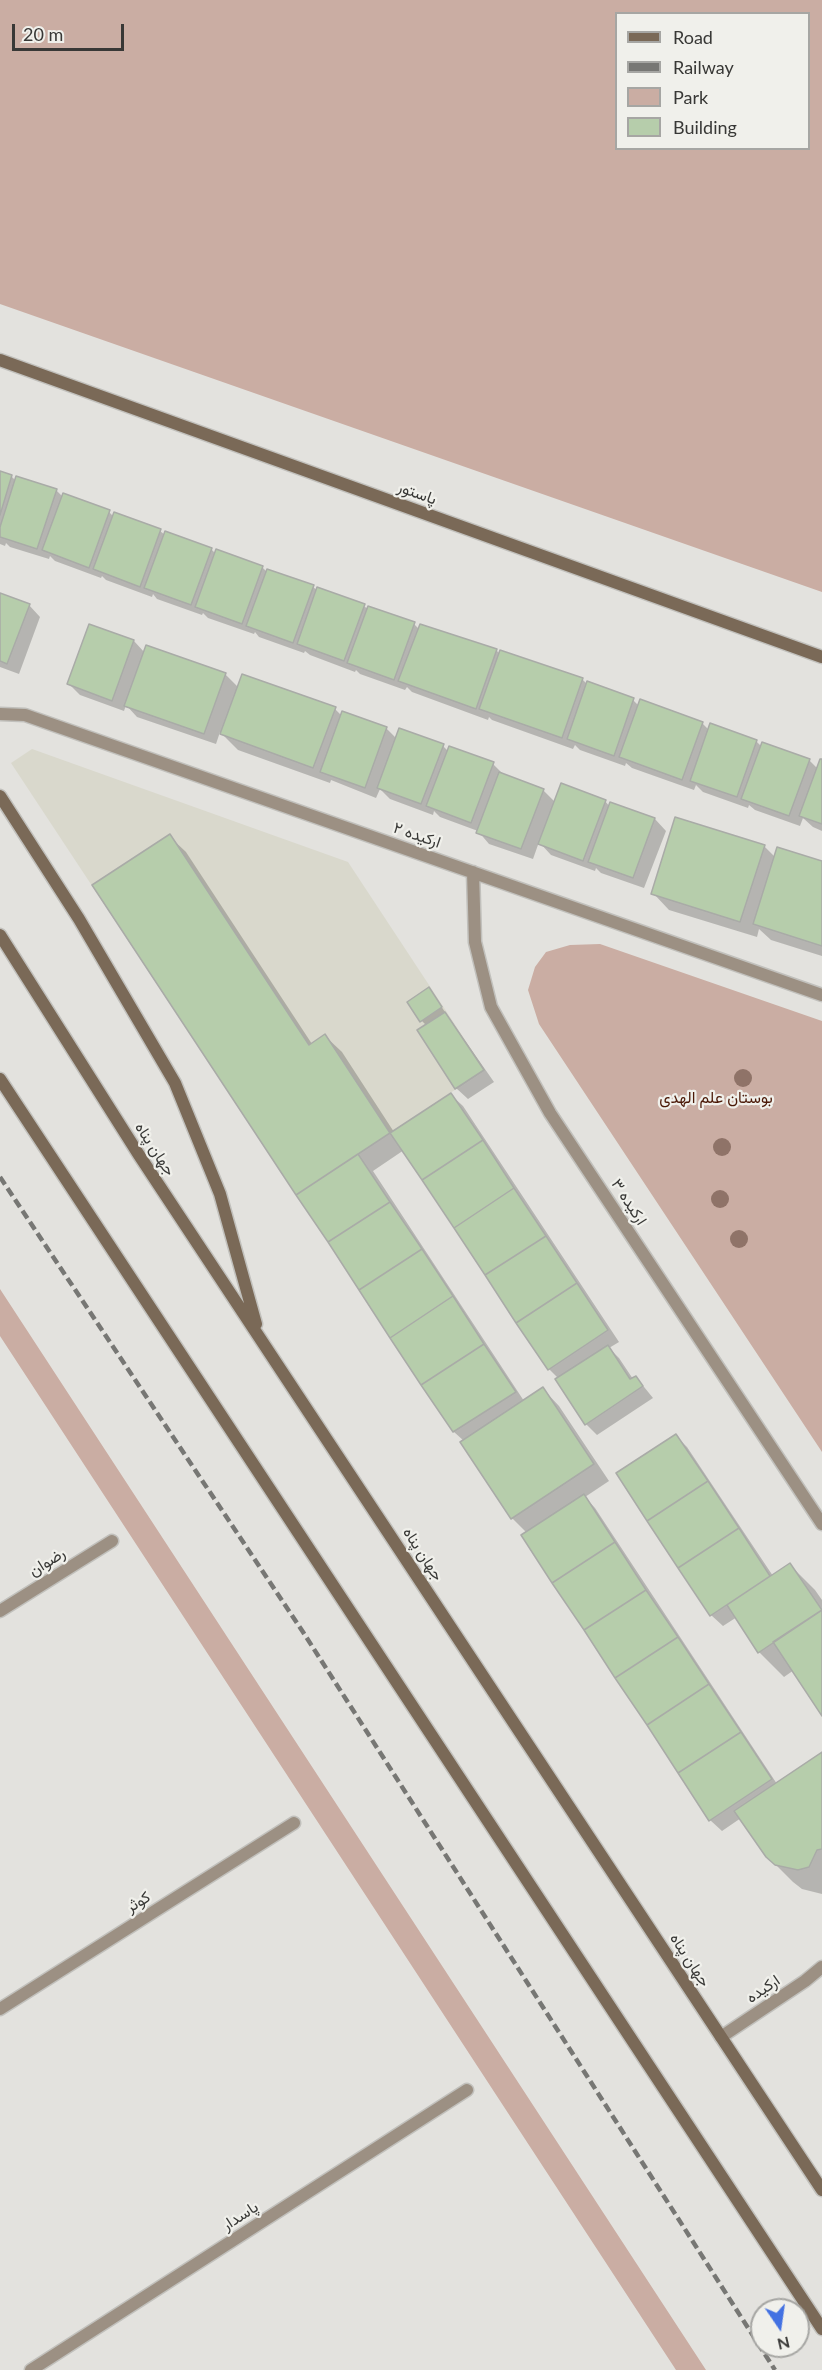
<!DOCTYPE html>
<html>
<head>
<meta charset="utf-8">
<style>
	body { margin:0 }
	#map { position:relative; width:822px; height:2370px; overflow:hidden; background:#e3e2de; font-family:Lato,sans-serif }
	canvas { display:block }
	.legend { position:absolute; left:615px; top:12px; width:195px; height:138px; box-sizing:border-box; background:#f0f0eb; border:2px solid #a6a6a3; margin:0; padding:8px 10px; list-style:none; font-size:18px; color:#383836 }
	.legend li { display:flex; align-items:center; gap:12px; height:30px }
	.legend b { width:30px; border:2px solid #a6a6a3 }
	.north { position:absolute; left:750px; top:2298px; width:60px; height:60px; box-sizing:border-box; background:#f0f0eb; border:2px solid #a6a6a3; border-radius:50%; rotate:167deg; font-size:16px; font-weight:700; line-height:24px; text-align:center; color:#383836 }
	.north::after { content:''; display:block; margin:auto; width:21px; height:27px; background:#4371e2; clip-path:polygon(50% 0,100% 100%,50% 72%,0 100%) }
	.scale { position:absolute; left:12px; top:24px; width:112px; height:27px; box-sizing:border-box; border:3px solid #383836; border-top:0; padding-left:8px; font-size:18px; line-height:21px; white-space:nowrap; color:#383836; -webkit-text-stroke:4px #f0f0eb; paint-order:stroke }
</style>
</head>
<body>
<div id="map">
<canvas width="822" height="2370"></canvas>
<ul class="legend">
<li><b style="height:8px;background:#7a6957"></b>Road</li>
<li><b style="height:8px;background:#777774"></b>Railway</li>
<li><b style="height:16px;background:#caada3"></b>Park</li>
<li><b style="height:16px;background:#b6cdab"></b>Building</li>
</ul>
<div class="north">N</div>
<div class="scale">20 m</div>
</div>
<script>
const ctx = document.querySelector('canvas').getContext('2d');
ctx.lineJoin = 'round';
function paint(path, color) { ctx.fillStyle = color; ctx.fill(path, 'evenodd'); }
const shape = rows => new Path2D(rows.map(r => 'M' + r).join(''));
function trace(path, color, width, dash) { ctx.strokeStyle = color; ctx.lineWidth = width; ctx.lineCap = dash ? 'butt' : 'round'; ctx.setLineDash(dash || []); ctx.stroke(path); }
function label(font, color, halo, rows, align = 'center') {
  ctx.font = font + ' Lato,Vazirmatn,sans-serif'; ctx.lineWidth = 4.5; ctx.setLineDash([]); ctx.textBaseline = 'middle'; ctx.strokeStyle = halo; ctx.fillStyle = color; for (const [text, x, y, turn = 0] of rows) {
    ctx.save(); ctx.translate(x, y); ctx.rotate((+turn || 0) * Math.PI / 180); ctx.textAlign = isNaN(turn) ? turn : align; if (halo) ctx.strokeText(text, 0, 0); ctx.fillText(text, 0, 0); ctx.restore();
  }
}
paint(shape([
	[32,749,348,862,485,1070,296,1195,11,763]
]), '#d9d8cc');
paint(shape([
	[0,0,822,0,822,592,0,304],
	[616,14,808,14,808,148,616,148],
	[600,944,822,1021,822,1452,539,1024,528,990,535,967,546,952,570,945],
	[0,1289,706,2370,676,2370,0,1336]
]), '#caada3');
paint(shape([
	[0,473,12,477,16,481,56,490,63,497,109,512,114,517,160,531,165,535,211,549,216,554,262,567,267,572,313,587,318,591,414,624,419,629,496,650,500,654,582,679,588,685,633,700,639,706,641,701,703,724,709,730,756,741,762,747,809,760,818,769,822,761,822,831,813,827,803,818,800,826,755,810,749,805,748,808,703,792,696,785,694,790,632,768,626,763,625,766,580,750,575,745,573,749,492,720,489,717,488,720,412,692,407,687,405,690,360,674,356,670,355,672,310,655,305,651,304,653,259,637,255,632,254,634,208,618,203,613,202,615,157,599,153,594,152,597,106,580,102,576,101,578,55,561,50,556,49,559,10,547,6,543,5,546,0,544],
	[0,594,29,605,40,617,19,674,0,667],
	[90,625,134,641,145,653,225,674,239,688,335,709,342,716,386,728,396,738,443,746,448,751,493,764,504,775,543,790,555,802,605,801,610,807,611,803,655,819,666,831,644,888,601,873,596,868,595,871,551,855,539,842,533,859,489,844,478,831,440,817,434,811,433,815,390,799,380,789,376,798,331,780,330,783,238,750,220,732,216,744,137,717,126,705,124,711,80,695,69,684],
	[169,836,186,852,312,1044,325,1036,342,1052,394,1132,451,1095,463,1106,619,1342,609,1348,619,1358,633,1379,636,1377,653,1398,597,1435,586,1424,559,1379,549,1369,404,1150,373,1171,524,1401,543,1389,559,1406,609,1481,585,1497,595,1508,777,1784,822,1754,822,1894,802,1889,793,1882,767,1856,741,1818,722,1831,710,1820,527,1533,512,1518,464,1441,454,1432,94,886],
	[764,846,775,857,822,862,822,956,771,940,759,929,757,937,669,910,653,893],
	[429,989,494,1082,468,1099,456,1088,427,1026,422,1021],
	[676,1436,687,1447,773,1576,790,1565,815,1590,822,1600,822,1713,794,1670,784,1677,759,1652,737,1617,723,1626,711,1615]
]), '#0003');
const building = shape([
	[0,471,12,475,0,515,0,471],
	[16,476,57,489,37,549,0,537,0,527,16,476],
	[63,493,110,510,89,568,42,550,63,493],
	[114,512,161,529,140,587,93,569,114,512],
	[165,531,212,548,191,605,144,588,165,531],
	[216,549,263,566,242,624,195,607,216,549],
	[267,569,314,585,293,643,246,626,267,569],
	[317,587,365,604,344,661,297,644,317,587],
	[0,593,30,604,7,664,0,661,0,593],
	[368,606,415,622,394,680,347,663,368,606],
	[89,624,134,640,112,701,67,684,89,624],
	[420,624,497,649,476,709,398,681,420,624],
	[146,645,226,673,204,734,124,706,146,645],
	[500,650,583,678,562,738,479,709,500,650],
	[242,674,336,707,313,768,220,734,242,674],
	[587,681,634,698,614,756,567,739,587,681],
	[640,699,703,722,682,780,619,757,640,699],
	[342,711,387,727,365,788,320,772,342,711],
	[710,723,757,740,737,797,690,781,710,723],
	[399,728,444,744,421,804,377,788,399,728],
	[762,742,810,759,789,816,741,799,762,742],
	[449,746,494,762,471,823,426,806,449,746],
	[820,759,822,759,822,824,799,816,820,759],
	[499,772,544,789,521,849,476,833,499,772],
	[561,783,606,800,583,861,538,844,561,783],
	[610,802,655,818,633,878,588,862,610,802],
	[675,817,765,845,740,922,651,894,675,817],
	[170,834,309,1045,325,1034,390,1133,296,1195,92,885,170,834],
	[777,847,822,861,822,946,753,924,777,847],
	[429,987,442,1007,420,1022,407,1002,429,987],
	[445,1012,484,1070,455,1089,417,1030,445,1012],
	[451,1093,483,1140,422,1180,390,1133,451,1093],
	[483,1140,514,1188,454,1228,422,1180,483,1140],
	[358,1154,390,1202,328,1242,296,1195,358,1154],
	[514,1188,546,1236,485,1275,454,1228,514,1188],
	[390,1202,422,1249,359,1290,328,1242,390,1202],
	[546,1236,577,1283,516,1323,485,1275,546,1236],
	[422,1249,453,1296,390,1338,359,1290,422,1249],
	[577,1283,608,1330,548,1370,516,1323,577,1283],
	[453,1296,484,1344,421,1385,390,1338,453,1296],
	[484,1344,516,1392,453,1432,421,1385,484,1344],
	[608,1345,630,1379,636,1376,643,1386,585,1425,555,1379,608,1345],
	[543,1387,594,1464,511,1519,460,1442,543,1387],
	[676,1434,708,1481,647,1521,616,1473,676,1434],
	[708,1481,739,1528,678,1568,647,1521,708,1481],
	[584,1494,615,1542,552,1583,521,1535,584,1494],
	[739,1528,770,1576,710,1616,678,1568,739,1528],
	[615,1542,646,1590,584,1630,552,1583,615,1542],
	[790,1563,822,1610,758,1653,727,1605,790,1563],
	[646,1590,678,1637,615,1678,584,1630,646,1590],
	[822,1610,822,1716,773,1642,822,1610],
	[678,1637,709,1684,647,1725,615,1678,678,1637],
	[709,1684,741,1732,678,1773,647,1725,709,1684],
	[741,1732,772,1779,709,1821,678,1773,741,1732],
	[822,1752,822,1849,817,1850,809,1867,798,1870,775,1865,766,1857,734,1811,822,1752]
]);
paint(building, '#b6cdab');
trace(building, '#a9aba7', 1.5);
const street = shape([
	[0,714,25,715,822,995],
	[473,872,475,942,491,1007,550,1113,822,1524],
	[0,1611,112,1541],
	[0,2009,294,1823],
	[721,2037,805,1981,822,1967],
	[31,2370,467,2090]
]);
const secondary = shape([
	[0,360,822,657],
	[0,796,79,919,175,1083,220,1194,256,1324],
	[0,935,139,1155,822,2190],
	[0,1079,822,2329]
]);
trace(street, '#c1c0bc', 15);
trace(secondary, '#c1c0bc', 15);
trace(street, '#9c9083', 12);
trace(secondary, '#7a6957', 12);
trace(shape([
	[0,1177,303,1632,775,2370]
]), '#777774', 4.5, [9, 4.5]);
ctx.fillStyle = '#8f7368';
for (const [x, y] of [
	[743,1078],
	[722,1147],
	[720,1199],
	[739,1239]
]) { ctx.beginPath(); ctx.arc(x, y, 9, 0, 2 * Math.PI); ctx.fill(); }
label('16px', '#383836', '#f0f0eb', [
	["پاستور",417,493,20],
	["ارکیده ۲",417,835,19],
	["جهان پناه",155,1149,57],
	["ارکیده ۳",629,1202,57],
	["جهان پناه",423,1554,57],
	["رضوان",47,1562,-32],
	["کوثر",138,1902,-32],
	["جهان پناه",690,1960,57],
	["ارکیده",763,1989,-34],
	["پاسدار",240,2216,-33]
]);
label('16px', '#4b1907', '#f0f0eb', [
	["بوستان علم الهدی",716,1098]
]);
</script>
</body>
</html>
